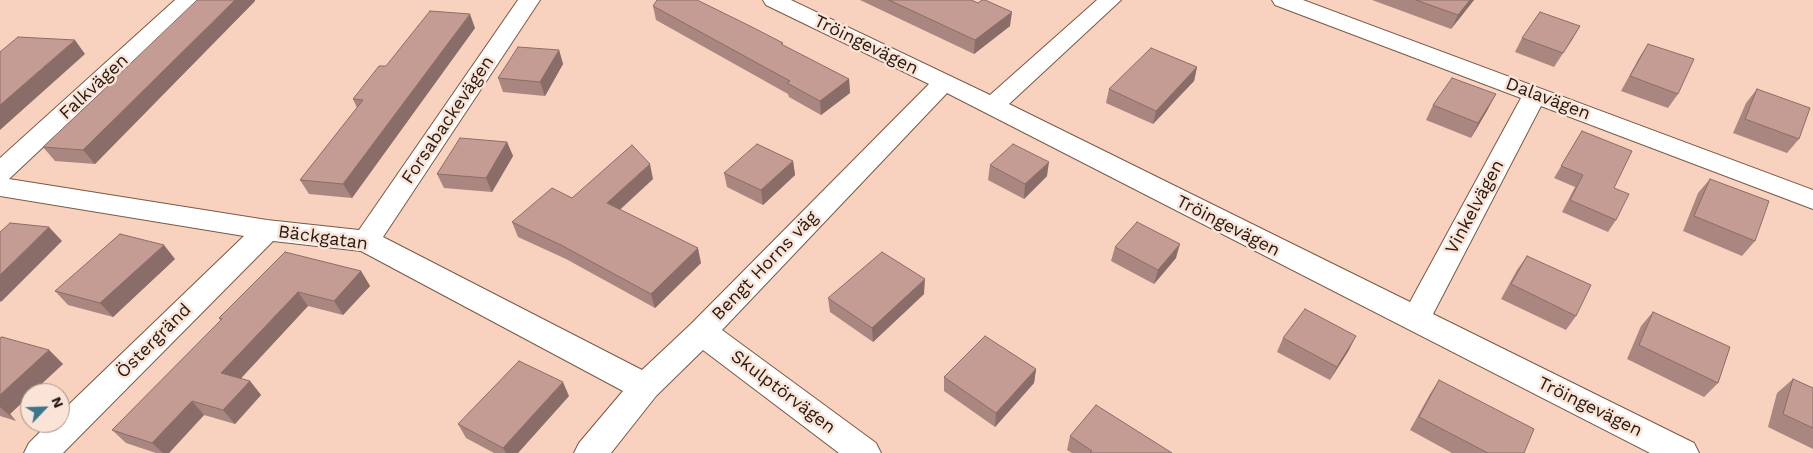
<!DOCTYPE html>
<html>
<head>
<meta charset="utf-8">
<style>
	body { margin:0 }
	#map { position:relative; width:1813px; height:453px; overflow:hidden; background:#f8d2be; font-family:"Work Sans",sans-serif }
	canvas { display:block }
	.north { position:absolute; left:20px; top:383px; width:50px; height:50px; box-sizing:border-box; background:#fae3d7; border:1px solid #a69388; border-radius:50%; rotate:66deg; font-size:14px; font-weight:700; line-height:20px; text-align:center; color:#271a12 }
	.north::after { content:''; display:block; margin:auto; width:18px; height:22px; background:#3d758f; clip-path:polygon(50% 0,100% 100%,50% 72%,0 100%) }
</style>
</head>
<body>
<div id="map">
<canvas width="1813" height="453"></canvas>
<div class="north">N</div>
</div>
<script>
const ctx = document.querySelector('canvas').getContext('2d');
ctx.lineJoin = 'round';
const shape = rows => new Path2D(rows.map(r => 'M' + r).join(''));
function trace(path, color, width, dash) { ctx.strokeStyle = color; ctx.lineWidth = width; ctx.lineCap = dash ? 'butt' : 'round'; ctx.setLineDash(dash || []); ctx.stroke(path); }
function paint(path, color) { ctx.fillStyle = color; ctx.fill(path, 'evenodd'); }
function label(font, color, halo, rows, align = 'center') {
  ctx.font = font + ' "Work Sans",sans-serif'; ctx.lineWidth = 5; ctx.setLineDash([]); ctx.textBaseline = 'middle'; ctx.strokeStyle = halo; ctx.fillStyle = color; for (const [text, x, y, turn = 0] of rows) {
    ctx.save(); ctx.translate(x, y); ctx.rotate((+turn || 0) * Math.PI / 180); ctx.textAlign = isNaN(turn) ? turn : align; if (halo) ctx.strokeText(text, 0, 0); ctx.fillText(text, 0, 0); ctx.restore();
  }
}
const street = shape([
	[175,0,199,0,9,179,267,220,359,230,518,0,540,0,383,237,642,370,691,324,929,84,766,5,763,0,791,0,990,95,1097,0,1121,0,1009,104,1410,302,1521,98,1275,5,1272,0,1303,0,1813,190,1813,209,1541,106,1433,314,1694,443,1699,453,1650,453,947,93,722,330,876,443,881,453,839,453,703,350,656,396,611,453,574,453,579,443,623,391,361,251,273,241,63,453,24,453,29,443,49,423,60,423,60,413,244,236,0,196,0,158,175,0]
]);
trace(street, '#795947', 2);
paint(street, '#fff');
paint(shape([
	[860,0,971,0,978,3,1010,26,974,54],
	[1372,0,1474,0,1451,29],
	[255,1,95,164,55,161,43,147,110,84,110,83],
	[653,6,783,46,849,79,850,93,821,115,789,97,788,94,656,20],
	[1580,26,1554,67,1515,52,1522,38],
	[475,28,352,198,309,194,300,180,357,108,353,99,386,66],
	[1648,44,1678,94,1668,108,1621,91,1639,58],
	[559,50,563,64,545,96,503,92,498,78],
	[1197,67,1194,81,1153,124,1106,103,1109,89],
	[1757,89,1799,139,1787,153,1733,133,1746,103],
	[1433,105,1488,109,1471,138,1426,120],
	[1582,131,1614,188,1616,220,1608,232,1562,212,1575,187,1554,178],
	[507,142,513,156,492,192,444,188,437,174],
	[793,161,795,175,763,205,727,187,724,173],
	[990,165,1047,176,1024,199,988,180],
	[653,179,620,210,701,263,655,308,566,259,518,237,512,222,572,198],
	[1710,179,1755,241,1742,256,1683,231,1698,193],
	[1115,247,1176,258,1154,284,1111,261],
	[1527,256,1576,316,1566,330,1501,299,1517,270],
	[175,259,113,317,68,305,55,291],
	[361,271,370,286,343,315,308,306,240,379,250,381,261,395,235,424,204,415,169,453,156,453,126,443,112,430,221,321,219,318],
	[924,294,873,342,830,312,828,298],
	[1653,312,1718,383,1704,397,1627,359,1641,326],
	[0,338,49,350,63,364,30,393,30,395,10,414,16,421,0,416],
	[1283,338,1349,350,1330,380,1277,352],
	[1036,369,1034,383,995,427,944,391,944,377],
	[1793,379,1813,388,1813,449,1768,427,1777,393],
	[1439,380,1524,453,1452,453,1410,430,1430,394],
	[569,396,518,453,494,453,466,438,458,424],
	[1070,436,1172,453,1072,453,1067,450]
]), '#a9867f');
paint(shape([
	[235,0,255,0,255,1,95,164,83,150],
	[1470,0,1474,0,1451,29,1458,15],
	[1012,12,1010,26,974,54,975,40],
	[470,14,475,28,352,198,343,184],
	[1580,26,1572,40,1554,67,1563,53],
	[75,40,85,54,0,130,0,105],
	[559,50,563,64,545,96,540,82],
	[1197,67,1194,81,1153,124,1156,111],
	[849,79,850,93,821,115,820,101],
	[1496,94,1488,109,1471,138,1478,123],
	[507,142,513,156,492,192,486,178],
	[793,161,795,175,763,205,761,190],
	[1049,162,1047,176,1024,199,1025,184],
	[650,164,653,179,611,217,607,203],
	[49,227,62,241,1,302,0,301,0,275],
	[1180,244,1176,258,1154,284,1158,270],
	[164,245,175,259,113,317,100,303],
	[698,248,701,263,655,308,651,294],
	[361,271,370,286,343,315,334,301],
	[925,279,924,294,873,342,872,328],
	[298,292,308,306,233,387,221,373],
	[1356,336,1349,350,1330,380,1337,367],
	[49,350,63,364,32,393,30,393,30,395,10,414,16,421,0,407,0,395],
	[1036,369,1034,383,995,427,996,413],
	[250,381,261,395,235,424,223,410],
	[563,382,569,396,518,453,506,453,503,448],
	[192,401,204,415,169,453,163,453,152,443]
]), '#8a6d68');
const building = shape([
	[197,0,235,0,83,150,43,147,111,83,110,83,197,0],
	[657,0,697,0,750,26,783,43,781,44,849,79,820,101,787,83,790,81,653,6,657,0],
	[889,0,971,0,978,3,982,0,985,0,1012,12,975,40,889,0],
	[1416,0,1470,0,1458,15,1416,0],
	[430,11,470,14,343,184,300,180,363,100,353,99,379,66,386,66,430,11],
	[1540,12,1580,26,1563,53,1522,38,1540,12],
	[18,37,75,40,0,105,0,52,18,37],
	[1648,44,1694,59,1678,94,1630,76,1648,44],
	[518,47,559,50,540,82,498,78,518,47],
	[1151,48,1197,67,1156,111,1109,89,1151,48],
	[1452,78,1496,94,1478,123,1433,105,1452,78],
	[1757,89,1810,108,1799,139,1745,119,1757,89],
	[1582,131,1632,151,1614,188,1629,194,1616,220,1570,200,1583,175,1561,166,1582,131],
	[460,138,507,142,486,178,437,174,460,138],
	[757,144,793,161,761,190,724,173,757,144],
	[1013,144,1049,162,1025,184,990,165,1013,144],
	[632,145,650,164,607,203,698,248,651,294,561,245,512,222,552,188,572,198,632,145],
	[1710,179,1769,201,1755,241,1694,216,1710,179],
	[1137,222,1180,244,1158,270,1115,247,1137,222],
	[10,223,49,227,0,275,0,232,10,223],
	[120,234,164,245,100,303,55,291,120,234],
	[285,252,361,271,334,301,298,292,221,373,250,381,223,410,192,401,152,443,112,430,222,319,219,318,285,252],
	[882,252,925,279,872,328,828,298,882,252],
	[1527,256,1591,285,1576,316,1511,284,1527,256],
	[1305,309,1356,336,1337,367,1283,338,1305,309],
	[1653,312,1730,347,1718,383,1639,345,1653,312],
	[985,336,1036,369,996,413,944,377,985,336],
	[2,337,49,350,0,395,0,338,2,337],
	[519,361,563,382,503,448,458,424,519,361],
	[1793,379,1813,388,1813,428,1783,414,1793,379],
	[1439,380,1534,429,1524,453,1488,453,1419,417,1439,380],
	[1096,405,1172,453,1090,453,1092,451,1070,436,1096,405]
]);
paint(building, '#c59c94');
trace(building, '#8a6d68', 1);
label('18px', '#271a12', '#fae3d7', [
	["Tröingevägen",866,45,26],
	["Falkvägen",94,87,-43],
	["Dalavägen",1548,99,21],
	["Forsabackevägen",448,120,-56],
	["Vinkelvägen",1475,207,-62],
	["Tröingevägen",1228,226,27],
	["Bäckgatan",323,238,8],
	["Bengt Horns väg",765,266,-46],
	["Östergränd",154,341,-45],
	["Skulptörvägen",783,392,37],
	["Tröingevägen",1590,407,26]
]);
</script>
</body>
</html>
